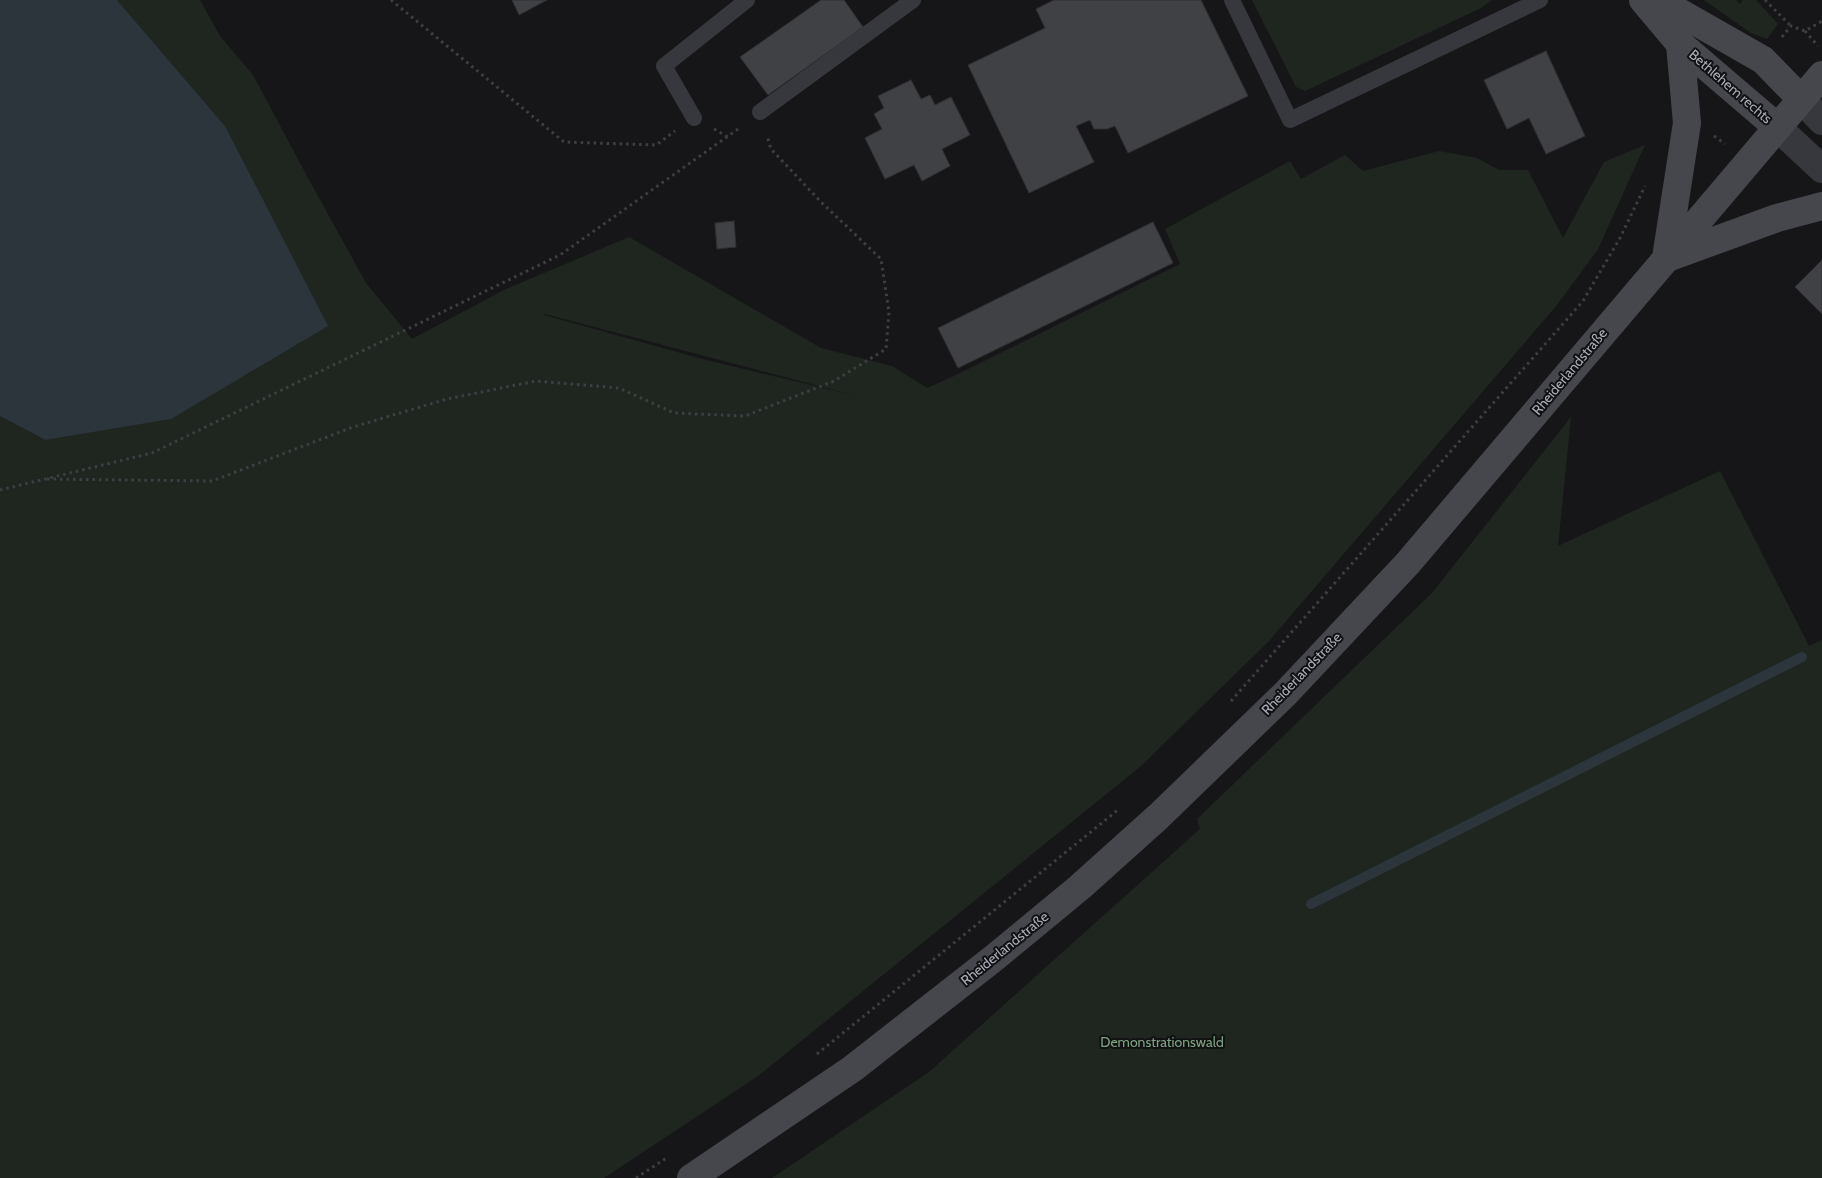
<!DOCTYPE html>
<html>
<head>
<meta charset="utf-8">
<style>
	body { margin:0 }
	canvas { display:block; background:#161618 }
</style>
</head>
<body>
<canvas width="1822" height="1178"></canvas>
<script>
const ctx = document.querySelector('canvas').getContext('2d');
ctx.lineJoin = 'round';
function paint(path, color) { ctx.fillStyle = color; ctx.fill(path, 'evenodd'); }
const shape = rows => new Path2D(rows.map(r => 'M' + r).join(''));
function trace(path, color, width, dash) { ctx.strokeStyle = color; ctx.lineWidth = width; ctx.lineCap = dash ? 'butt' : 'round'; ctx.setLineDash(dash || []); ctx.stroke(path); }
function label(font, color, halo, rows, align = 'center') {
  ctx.font = font + ' Cabin,sans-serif'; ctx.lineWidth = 4; ctx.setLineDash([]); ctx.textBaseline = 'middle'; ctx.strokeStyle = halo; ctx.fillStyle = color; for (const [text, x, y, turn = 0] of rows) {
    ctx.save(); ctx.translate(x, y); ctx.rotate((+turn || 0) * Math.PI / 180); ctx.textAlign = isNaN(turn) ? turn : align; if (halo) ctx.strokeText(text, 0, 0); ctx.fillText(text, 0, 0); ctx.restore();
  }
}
paint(shape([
	[117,0,200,0,220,36,253,75,308,178,366,283,412,339,504,290,629,237,821,348,892,366,927,388,952,377,1180,264,1165,229,1290,161,1301,179,1345,155,1363,171,1439,151,1477,158,1499,170,1528,170,1563,238,1604,162,1645,145,1598,249,1557,305,1269,641,1141,766,758,1076,604,1178,0,1178,0,416,45,440,225,126],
	[544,315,545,314,857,396,706,360],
	[1252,0,1492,0,1481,8,1305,91,1296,87],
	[1704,0,1736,0,1740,4,1743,0,1756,0,1778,24,1767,39,1751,33],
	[1571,417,1558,546,1720,471,1809,646,1822,640,1822,1178,772,1178,929,1072,1200,829,1197,819,1432,593]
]), '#1e261f');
paint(shape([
	[0,0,117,0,225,126,328,326,171,419,45,440,0,416]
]), '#2c353c');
trace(shape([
	[1311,904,1802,657]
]), '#2c353c', 10);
const building = shape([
	[512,0,547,0,519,15,512,0],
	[821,0,844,0,863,27,768,95,740,57,821,0],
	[1054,0,1201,0,1248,96,1128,153,1115,126,1107,129,1094,129,1090,120,1076,126,1094,162,1029,193,968,65,1045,28,1036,9,1054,0],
	[1546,51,1585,136,1546,154,1529,118,1507,129,1484,80,1546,51],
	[911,80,921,99,930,95,935,105,951,97,970,135,942,149,950,166,922,181,914,165,885,179,865,138,882,129,874,114,884,108,878,96,911,80],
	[734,221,736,247,717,249,715,223,734,221],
	[1153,222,1173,263,958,368,938,328,1153,222],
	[1822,260,1822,314,1795,287,1822,260]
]);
paint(building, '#404145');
trace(building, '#303034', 1);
trace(shape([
	[391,0,564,142,656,145,675,131],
	[1765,0,1791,26],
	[1805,31,1818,46],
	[1782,37,1791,26,1805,31,1822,21],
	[714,129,728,137],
	[1714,136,1725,144],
	[47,479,212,481,353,427,447,399,536,381,619,388,674,413,745,416,834,381,886,349,889,312,881,259,821,202,771,149,767,136],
	[0,490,152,453,560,255,741,127],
	[1231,701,1583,301,1620,238,1645,186],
	[817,1054,1119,809],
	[636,1178,668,1157]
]), '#3d3f44', 3, [2.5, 4]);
trace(shape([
	[1232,0,1290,120,1540,0],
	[760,112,913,0],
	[694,118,664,66,747,0]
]), '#37383d', 16);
trace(shape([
	[1801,99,1822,121],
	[1777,127,1822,169]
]), '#37383d', 28);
trace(shape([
	[1643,0,1680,44,1777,127],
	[1658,0,1763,60,1801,99],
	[1666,258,1687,123,1680,44],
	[1667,258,1777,218,1822,206],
	[691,1178,852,1069,994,958,1080,887,1159,816,1286,693,1408,563,1822,75]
]), '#45474d', 28);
label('14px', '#a8adb8', '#111113', [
	["Bethlehem rechts",1730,87,41],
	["Rheiderlandstraße",1570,372,-50],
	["Rheiderlandstraße",1302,674,-46],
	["Rheiderlandstraße",1005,949,-39]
]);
label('14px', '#7fa381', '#111113', [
	["Demonstrationswald",1162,1043]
]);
</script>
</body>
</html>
